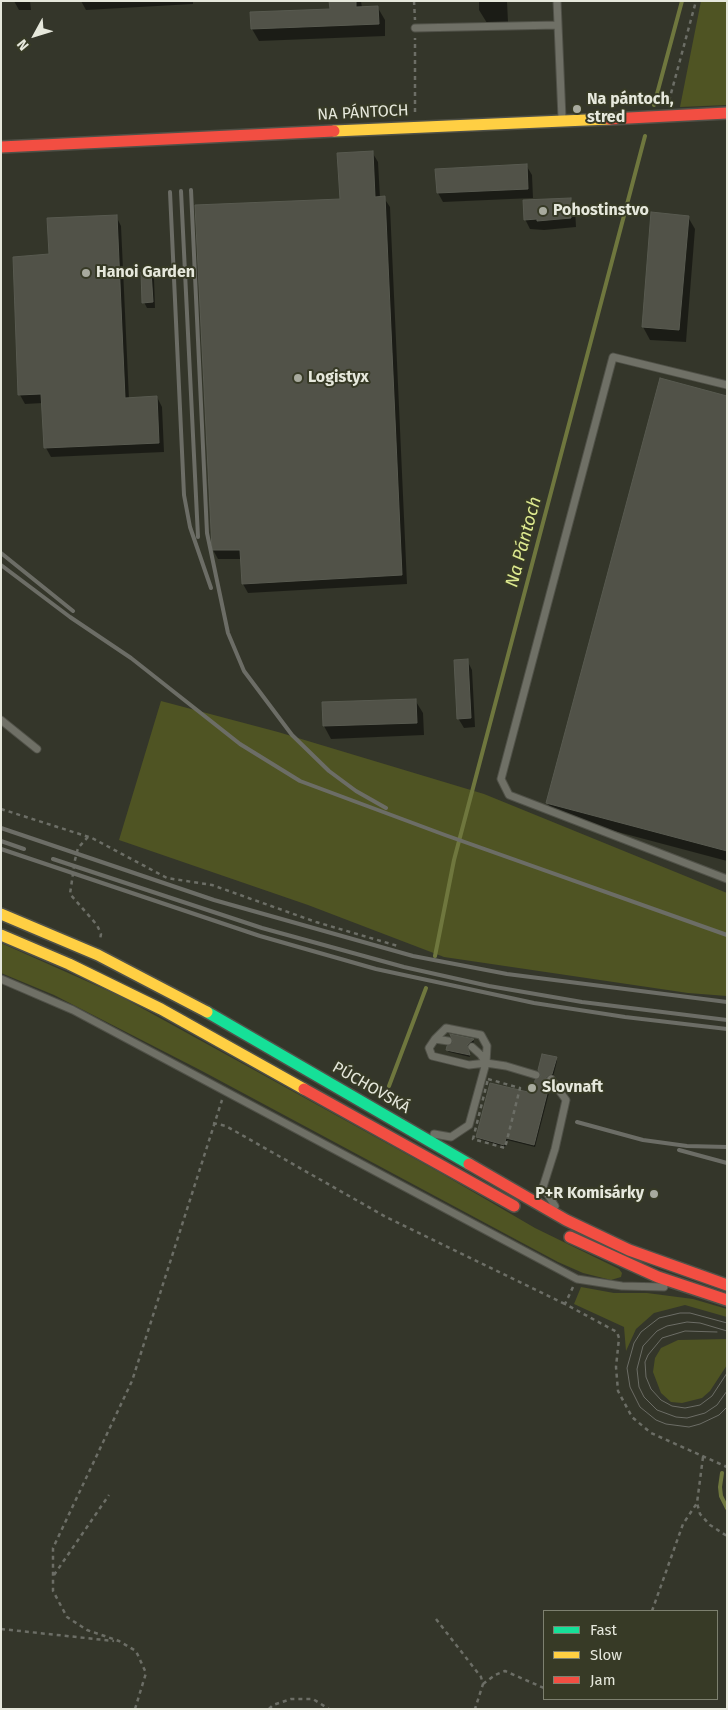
<!DOCTYPE html>
<html>
<head>
<meta charset="utf-8">
<style>
	body { margin:0 }
	#map { position:relative; width:728px; height:1710px; overflow:hidden; background:#34362a; font-family:"Fira Sans",sans-serif }
	canvas { display:block }
	.frame { position:absolute; inset:0; border:2px solid #e6e8dc; pointer-events:none }
	.legend { position:absolute; left:543px; top:1610px; width:175px; height:90px; box-sizing:border-box; background:#373a26; border:1px solid #7d806f; margin:0; padding:6px 9px; list-style:none; font-size:15px; color:#e6e8dc }
	.legend li { display:flex; align-items:center; gap:10px; height:25px }
	.legend b { width:25px; border:1px solid #7d806f }
	.north { position:absolute; left:10px; top:10px; width:50px; height:50px; -webkit-text-stroke:4px #373a26; paint-order:stroke; rotate:231deg; font-size:14px; font-weight:700; line-height:20px; text-align:center; color:#e6e8dc }
	.north::after { content:''; display:block; margin:auto; width:18px; height:22px; background:#e6e8dc; clip-path:polygon(50% 0,100% 100%,50% 72%,0 100%) }
</style>
</head>
<body>
<div id="map">
<canvas width="728" height="1710"></canvas>
<div class="frame"></div>
<ul class="legend">
<li><b style="height:6px;background:#16e098"></b>Fast</li>
<li><b style="height:6px;background:#ffcf43"></b>Slow</li>
<li><b style="height:6px;background:#f24e42"></b>Jam</li>
</ul>
<div class="north">N</div>
</div>
<script>
const ctx = document.querySelector('canvas').getContext('2d');
ctx.lineJoin = 'round';
function paint(path, color) { ctx.fillStyle = color; ctx.fill(path, 'evenodd'); }
const shape = rows => new Path2D(rows.map(r => 'M' + r).join(''));
function trace(path, color, width, dash) { ctx.strokeStyle = color; ctx.lineWidth = width; ctx.lineCap = dash ? 'butt' : 'round'; ctx.setLineDash(dash || []); ctx.stroke(path); }
function label(font, color, halo, rows, align = 'center') {
  ctx.font = font + ' "Fira Sans",sans-serif'; ctx.lineWidth = 4; ctx.setLineDash([]); ctx.textBaseline = 'middle'; ctx.strokeStyle = halo; ctx.fillStyle = color; for (const [text, x, y, turn = 0] of rows) {
    ctx.save(); ctx.translate(x, y); ctx.rotate((+turn || 0) * Math.PI / 180); ctx.textAlign = isNaN(turn) ? turn : align; if (halo) ctx.strokeText(text, 0, 0); ctx.fillText(text, 0, 0); ctx.restore();
  }
}
paint(shape([
	[701,1,727,1,727,105,680,107],
	[161,701,278,732,484,794,727,893,727,996,688,993,444,957,308,905,119,840],
	[1,943,120,996,439,1172,535,1228,619,1269,622,1273,621,1277,611,1280,583,1273,558,1262,202,1071,54,995,1,973],
	[581,1287,614,1293,647,1293,693,1299,727,1309,727,1317,685,1305,654,1313,636,1329,626,1351,624,1327,574,1304],
	[727,1339,727,1365,710,1391,702,1398,682,1403,671,1402,661,1393,653,1372,655,1358,661,1348,678,1340]
]), '#4f5423');
paint(shape([
	[14,1,30,1,31,10,19,10],
	[81,1,193,1,193,4,86,10],
	[331,1,361,1,362,8,378,8,385,20,385,36,259,41,252,29,331,10],
	[479,1,507,1,508,22,487,23,479,10],
	[372,152,378,162,380,198,384,198,390,207,407,584,248,593,243,584,242,559,218,559,213,550,197,206,341,200],
	[526,165,532,175,533,198,443,202,438,193],
	[570,199,575,208,576,227,544,230,530,229,525,219],
	[116,216,121,226,129,399,157,397,162,407,164,452,51,457,46,448,43,403,25,404,20,395,50,256],
	[688,217,695,229,686,342,650,340,643,327],
	[151,272,154,278,155,308,147,308,144,302],
	[727,397,727,861,554,815,547,802],
	[467,660,472,670,475,727,464,728,458,718],
	[415,700,423,713,424,735,331,739,324,726,323,704],
	[473,1040,474,1042,468,1049,470,1057,449,1052,447,1050],
	[556,1058,557,1061,553,1077,546,1080,550,1089,535,1147,507,1140,505,1147,479,1139,477,1137,532,1095]
]), '#0007');
trace(shape([
	[654,105,682,1],
	[435,956,454,860,645,136],
	[389,1086,426,988],
	[722,1473,720,1487,721,1496,727,1508]
]), '#6f773e', 4);
const building = shape([
	[329,1,356,1,356,7,378,6,379,24,251,29,250,12,330,9,329,1],
	[373,151,375,197,385,196,402,575,242,584,240,550,212,550,195,205,340,199,337,153,373,151],
	[527,164,528,189,437,193,435,169,527,164],
	[571,198,571,218,537,221,537,219,524,220,523,200,571,198],
	[651,212,689,216,679,330,642,327,651,212],
	[117,215,125,398,157,396,159,443,44,448,41,394,18,395,13,257,49,254,47,218,117,215],
	[151,271,153,302,142,303,141,272,151,271],
	[660,378,727,396,727,851,546,803,660,378],
	[468,659,471,718,457,719,454,660,468,659],
	[416,699,417,723,323,726,322,702,416,699],
	[450,1034,474,1039,467,1045,470,1055,446,1050,447,1046,453,1042,450,1034],
	[542,1054,557,1057,552,1074,546,1077,549,1086,534,1145,506,1138,504,1145,476,1137,490,1083,532,1093,535,1080,541,1076,538,1070,542,1054]
]);
paint(building, '#515248');
trace(building, '#585a50', 1);
const lane = shape([
	[557,1,562,118],
	[415,28,558,25],
	[727,385,613,357,501,779,509,795,727,879],
	[1,720,37,749],
	[1,979,73,1010,577,1279,622,1286,664,1287],
	[435,1039,446,1028,481,1035,487,1046,486,1063],
	[448,1041,435,1039,429,1048,432,1056,469,1065,486,1063],
	[472,1047,481,1055,486,1063],
	[551,1079,566,1100,555,1149,543,1187,555,1206],
	[434,1134,451,1137,469,1125,486,1063,506,1066,536,1075]
]);
const fast = shape([
	[207,1012,469,1164]
]);
const slow = shape([
	[334,131,609,119],
	[1,914,98,955,207,1012],
	[1,935,69,964,161,1009,304,1089]
]);
const jam = shape([
	[609,119,727,113],
	[1,147,334,131],
	[304,1089,514,1206],
	[469,1164,566,1220,629,1250,727,1285],
	[570,1237,658,1277,727,1300]
]);
trace(lane, '#505148', 9);
trace(fast, '#505148', 14);
trace(slow, '#505148', 14);
trace(jam, '#505148', 14);
trace(shape([
	[414,1,415,20],
	[669,101,696,1],
	[415,112,415,38],
	[1,809,92,838,167,878,212,885,316,922,398,946],
	[88,837,78,848,75,860,70,894,97,925,101,934,100,940],
	[488,1079,520,1088,505,1148,473,1139,488,1079],
	[213,1123,226,1126,386,1217,565,1304],
	[573,1287,565,1304,617,1332,619,1338,616,1367,618,1391,632,1417,651,1433,727,1467],
	[703,1457,697,1503,700,1514,710,1525,727,1536],
	[54,1575,109,1495],
	[652,1611,683,1524,697,1503],
	[436,1619,481,1677,483,1684,475,1709],
	[1,1629,114,1641],
	[483,1684,495,1675,505,1671,544,1688],
	[135,1709,146,1673,136,1651,119,1641,87,1630,67,1617,53,1591,53,1548,132,1381,222,1100],
	[269,1709,273,1705,291,1699,313,1699,329,1709]
]), '#6c6e66', 2.5, [4, 4]);
trace(lane, '#6f7066', 7);
trace(fast, '#16e098', 11);
trace(slow, '#ffcf43', 11);
trace(jam, '#f24e42', 11);
trace(shape([
	[727,1323,690,1313,680,1313,659,1318,641,1332,634,1343,627,1368,630,1387,640,1407,656,1420,666,1424,689,1427,700,1424,719,1415,727,1407],
	[727,1331,700,1323,687,1322,667,1326,657,1331,643,1346,637,1369,639,1387,644,1397,657,1410,676,1417,687,1418,705,1413,717,1405,727,1391],
	[717,1332,685,1331,662,1338,648,1355,645,1362,646,1377,651,1389,661,1400,672,1406,685,1408,700,1405,712,1396,727,1373]
]), '#6c6d66', 1);
trace(shape([
	[191,190,207,533,228,633,244,671,292,735,329,771,356,791,386,808],
	[181,191,198,537],
	[170,192,184,495,190,527,211,588],
	[1,553,73,611],
	[1,565,70,617,131,658,240,744,300,781,445,835,727,935],
	[1,828,214,900,413,956,507,974,727,1002],
	[1,841,24,849],
	[1,849,260,936,376,969,534,1003,625,1017,727,1029],
	[53,859,262,928,404,967,489,986,582,1002,727,1020],
	[577,1122,643,1140,687,1146,727,1147],
	[679,1150,727,1163]
]), '#6c6d66', 4);
for (const [x, y, r, color] of [
	[577,109,5,"#a8aa9e"],
	[543,211,5,"#a8aa9e"],
	[86,273,5,"#a8aa9e"],
	[298,378,5,"#a8aa9e"],
	[532,1088,5,"#a8aa9e"],
	[654,1194,5,"#a8aa9e"]
]) { const dot = new Path2D(); dot.arc(x, y, r, 0, 2 * Math.PI); ctx.fillStyle = color; ctx.fill(dot); trace(dot, '#373a26', 2); }
label('bold 16px', '#e6e8dc', '#373a26', [
	["Na pántoch,",587,100],
	["stred",587,118],
	["Pohostinstvo",553,211],
	["Hanoi Garden",96,273],
	["Logistyx",308,378],
	["Slovnaft",542,1088],
	["P+R Komisárky",644,1194,"right"]
], 'left');
label('16px', '#e6e8dc', '#373a26', [
	["NA PÁNTOCH",363,113,-3],
	["PÚCHOVSKÁ",371,1088,30]
]);
label('italic 18px', '#dde98f', '#373a26', [
	["Na Pántoch",524,542,-75]
]);
</script>
</body>
</html>
